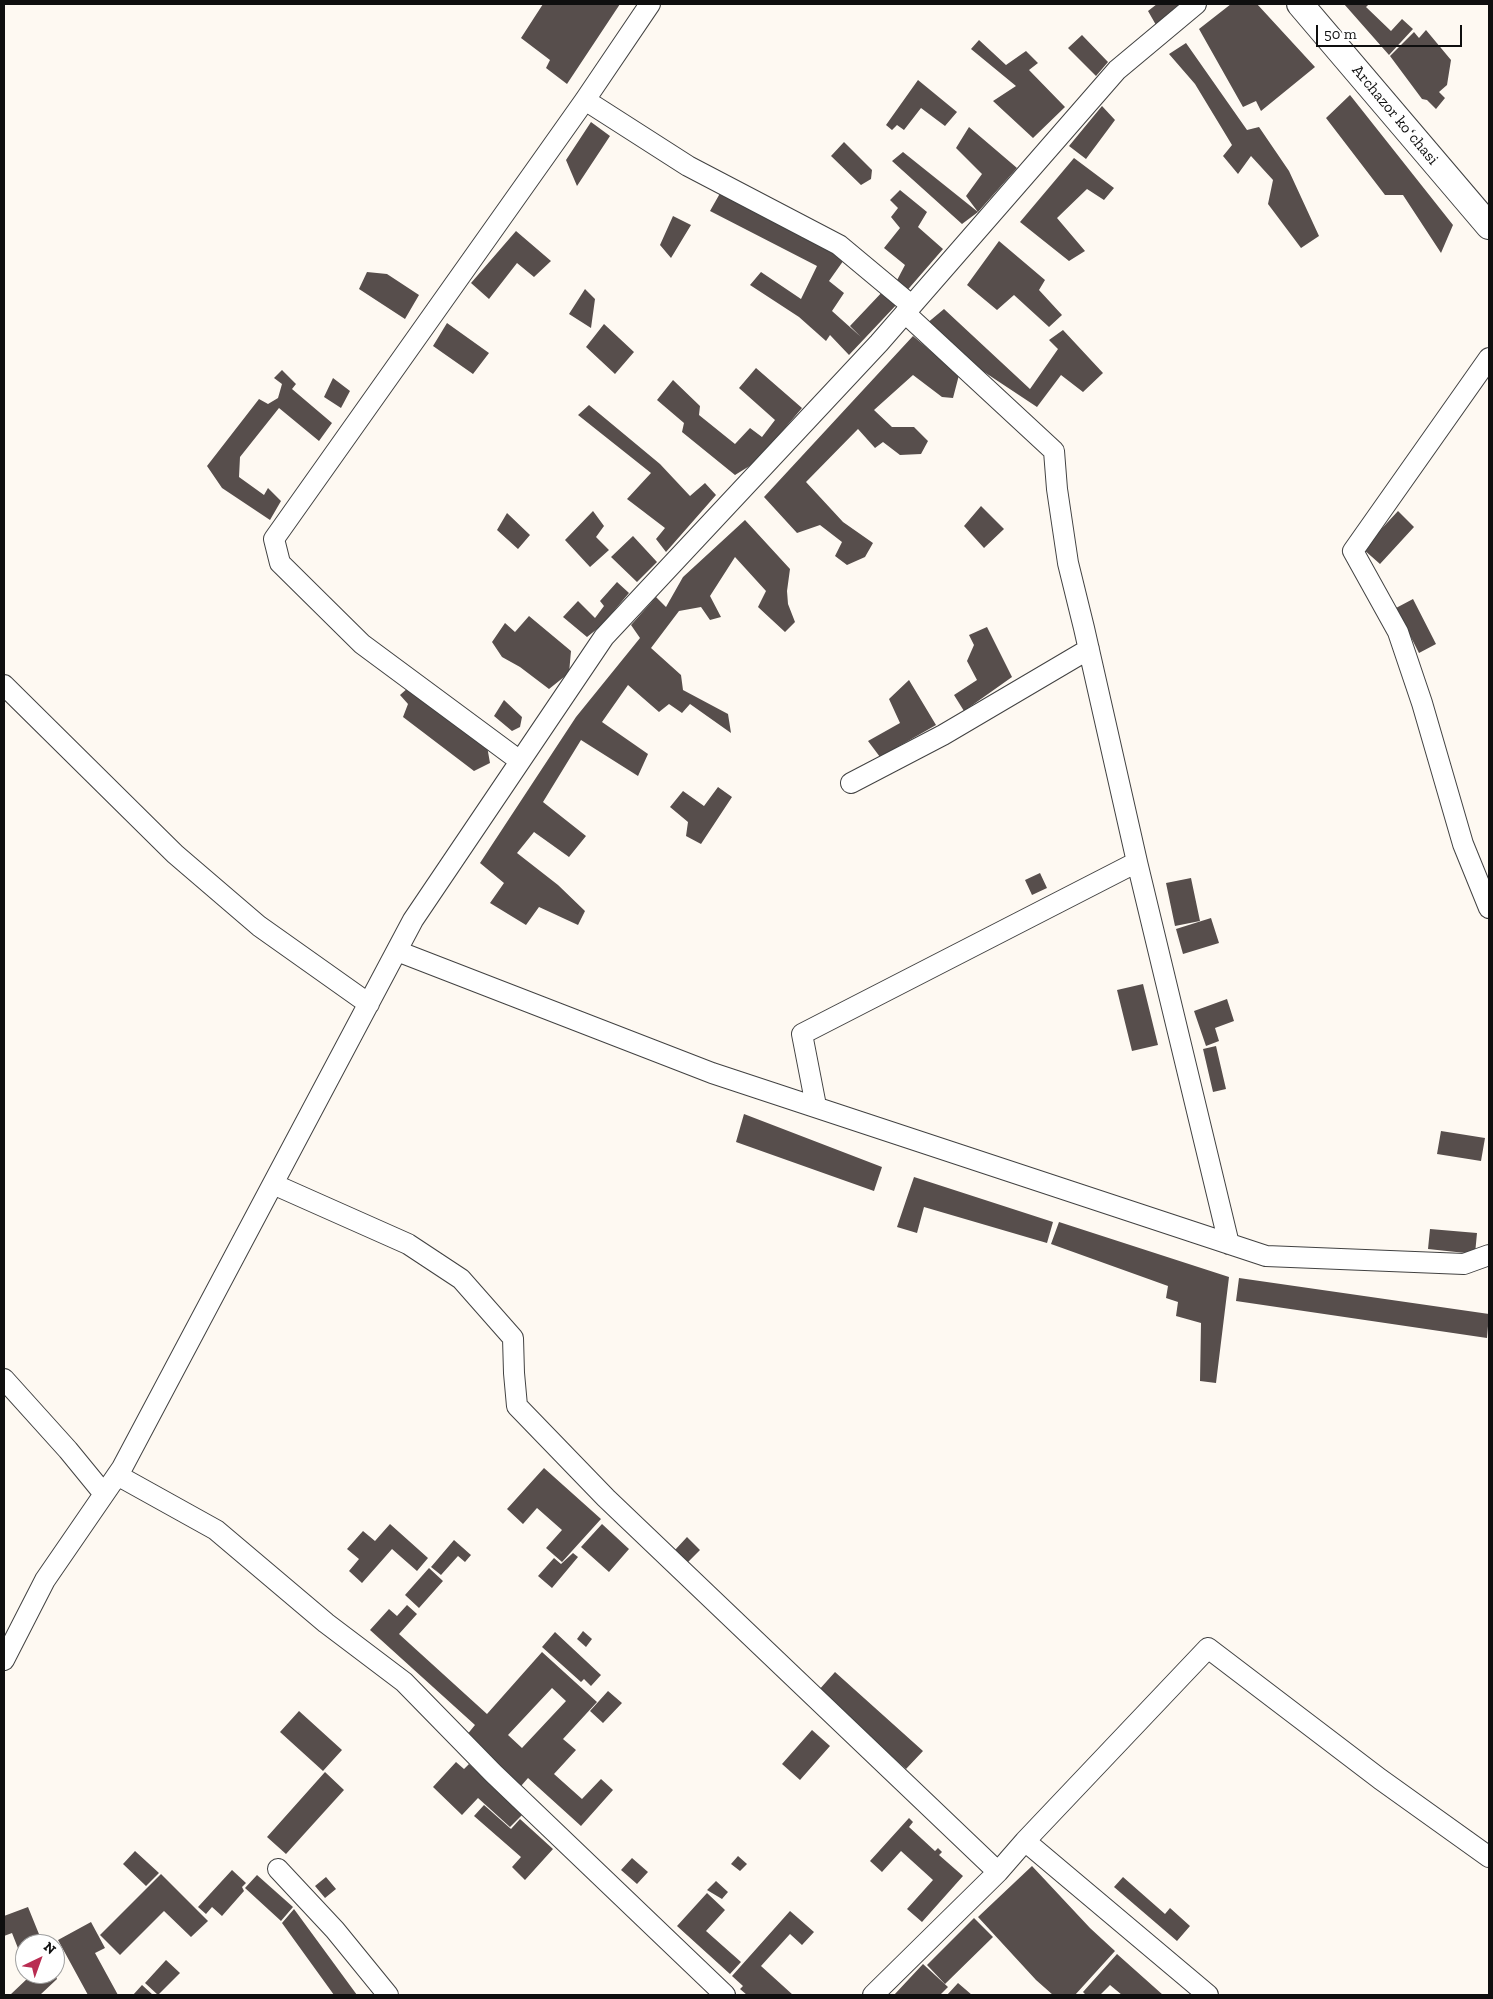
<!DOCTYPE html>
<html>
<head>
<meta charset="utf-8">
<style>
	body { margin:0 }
	#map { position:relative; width:1493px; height:1999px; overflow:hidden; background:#fef9f2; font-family:"Zilla Slab",serif }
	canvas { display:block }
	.frame { position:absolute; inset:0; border:5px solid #0f0f0f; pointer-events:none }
	.north { position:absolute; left:15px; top:1934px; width:50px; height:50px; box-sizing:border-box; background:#fff; border:1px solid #9f9f9f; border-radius:50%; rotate:42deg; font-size:14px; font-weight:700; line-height:20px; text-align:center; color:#0f0f0f }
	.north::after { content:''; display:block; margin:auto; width:18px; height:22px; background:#b92d52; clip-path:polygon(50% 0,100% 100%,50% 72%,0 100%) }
	.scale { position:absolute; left:1316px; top:25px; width:146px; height:22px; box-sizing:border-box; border:2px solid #0f0f0f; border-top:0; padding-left:6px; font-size:15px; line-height:18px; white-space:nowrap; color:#0f0f0f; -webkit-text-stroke:4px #fff; paint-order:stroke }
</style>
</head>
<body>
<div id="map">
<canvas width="1493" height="1999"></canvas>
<div class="frame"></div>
<div class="north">N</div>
<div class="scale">50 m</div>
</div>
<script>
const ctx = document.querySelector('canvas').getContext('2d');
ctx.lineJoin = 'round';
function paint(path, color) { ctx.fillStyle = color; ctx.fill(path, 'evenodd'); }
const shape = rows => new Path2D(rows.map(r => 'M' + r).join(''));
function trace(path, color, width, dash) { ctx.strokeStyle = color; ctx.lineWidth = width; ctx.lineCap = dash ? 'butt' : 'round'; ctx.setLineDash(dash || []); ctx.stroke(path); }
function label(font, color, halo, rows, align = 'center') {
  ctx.font = font + ' "Zilla Slab",serif'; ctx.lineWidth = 5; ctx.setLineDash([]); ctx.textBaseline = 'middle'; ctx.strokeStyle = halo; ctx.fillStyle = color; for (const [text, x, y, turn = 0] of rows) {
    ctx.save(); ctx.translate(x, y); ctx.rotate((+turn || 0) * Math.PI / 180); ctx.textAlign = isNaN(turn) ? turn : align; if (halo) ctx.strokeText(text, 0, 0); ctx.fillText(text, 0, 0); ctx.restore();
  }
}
paint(shape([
	[543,4,620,4,567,84,546,68,550,60,521,38],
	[1157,4,1180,4,1156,25,1148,11],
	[1231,4,1257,4,1315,67,1261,111,1256,101,1243,107,1199,29],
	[1344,4,1369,4,1366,7,1391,31,1402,19,1413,29,1389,55],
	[1426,30,1451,60,1447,85,1439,92,1445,98,1436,109,1427,100,1422,99,1390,56,1414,32,1419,38],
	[1082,35,1108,62,1096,76,1068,48],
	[979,40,1006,65,1026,51,1038,63,1029,70,1065,107,1033,138,993,101,1016,86,971,49],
	[1186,43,1247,130,1259,127,1289,171,1319,236,1301,248,1268,204,1273,180,1251,156,1238,174,1223,156,1232,145,1195,84,1169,54],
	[918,80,957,112,945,126,921,108,904,130,897,125,892,130,886,125],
	[1350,95,1453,225,1441,253,1403,195,1385,195,1326,118],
	[1102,106,1115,120,1086,159,1069,146],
	[591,122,610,136,577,186,566,160],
	[969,127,1017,168,978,212,962,224,892,161,903,152,978,212,966,196,982,174,956,148],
	[844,142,872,170,871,179,861,185,831,156],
	[1074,158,1114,188,1104,200,1087,189,1057,218,1085,251,1069,261,1020,222],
	[723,188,846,257,829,281,844,293,832,311,861,337,850,326,885,289,899,302,849,355,830,335,826,341,799,317,750,285,761,272,801,299,817,266,710,211],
	[900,190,927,212,918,227,943,249,904,294,894,286,905,265,884,248,900,228,891,217,898,208,890,200],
	[673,216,691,225,671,258,660,245],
	[516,231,551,261,534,277,517,263,489,299,471,283],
	[999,241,1045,280,1039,290,1062,315,1049,327,1014,295,997,310,967,285],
	[367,272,387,274,419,295,405,319,359,289],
	[585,289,595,299,591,328,569,314],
	[944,309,1030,389,1058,349,1049,340,1063,330,1103,373,1083,392,1061,375,1037,407,960,356,926,324],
	[447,323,489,353,473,374,433,346],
	[604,324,634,352,615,374,586,347],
	[913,336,959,375,953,398,942,397,913,375,874,410,892,427,914,427,928,441,921,454,900,455,883,442,875,448,858,429,806,482,843,522,873,543,865,557,847,565,835,556,842,542,820,525,797,533,764,497],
	[756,368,802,408,756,462,735,475,682,432,684,423,657,400,673,380,700,406,699,415,735,444,750,428,762,437,775,420,739,388],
	[282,370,296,384,292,389,332,423,319,441,279,408,240,457,239,477,264,495,268,488,281,501,270,520,222,488,207,466,259,399,268,404,278,398,282,384,274,378],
	[333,378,350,391,341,408,324,397],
	[589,405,660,464,690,496,705,483,716,495,666,552,656,539,665,528,627,499,651,473,578,415],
	[981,506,1004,529,984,548,964,526],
	[593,511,604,526,596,537,609,550,590,567,565,540],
	[1398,511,1414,527,1380,564,1363,549],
	[507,513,530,535,518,549,497,530],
	[745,520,790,569,787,591,788,604,795,622,785,632,758,607,766,591,735,557,710,596,721,617,710,620,701,607,679,611,651,648,681,675,683,690,728,714,731,733,690,704,682,713,669,704,659,712,628,685,602,722,648,754,638,776,581,740,543,802,586,836,569,857,534,832,517,853,558,885,585,911,578,925,539,907,526,925,490,903,504,883,480,863,576,717,640,638,631,625,656,597,666,607,683,577],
	[633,536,657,562,637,582,611,557],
	[617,582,629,593,602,625,587,637,563,617,578,601,595,618,604,606,600,601],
	[1413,599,1436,644,1419,653,1396,608],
	[529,616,571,651,569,673,549,689,520,667,502,657,492,642,505,623,515,632],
	[987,627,1012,677,964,711,954,695,977,680,967,661,974,645,969,635],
	[909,680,936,725,880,757,868,741,900,723,889,699],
	[409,687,487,746,490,763,474,771,403,717,408,704,400,695],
	[504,700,522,717,520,727,512,731,494,716],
	[718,787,732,797,701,844,686,836,688,822,670,807,683,791,704,806],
	[1040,873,1047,888,1032,895,1025,880],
	[1191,878,1200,921,1175,926,1166,883],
	[1211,918,1219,943,1183,954,1176,929],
	[1143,984,1158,1045,1132,1051,1117,990],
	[1227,999,1234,1021,1215,1028,1219,1041,1206,1046,1194,1011],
	[1216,1046,1226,1089,1213,1092,1203,1049],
	[744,1114,882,1167,874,1191,736,1142],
	[1441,1131,1485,1138,1481,1161,1437,1154],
	[914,1177,1053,1222,1047,1243,924,1207,917,1233,897,1227],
	[1059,1222,1229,1277,1216,1383,1200,1381,1201,1323,1176,1316,1178,1302,1166,1298,1168,1286,1051,1244],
	[1430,1229,1477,1233,1475,1254,1428,1249],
	[1239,1278,1489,1314,1487,1338,1236,1301],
	[544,1468,601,1519,562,1562,546,1548,562,1530,537,1508,523,1524,507,1509],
	[390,1524,428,1558,417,1571,392,1549,362,1583,349,1571,359,1559,347,1549,363,1531,375,1541],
	[602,1524,629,1549,609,1572,581,1547],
	[687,1537,700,1550,688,1562,675,1550],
	[454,1540,471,1555,465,1562,458,1556,441,1575,431,1567],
	[573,1553,578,1557,552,1588,538,1576,554,1558,561,1564],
	[429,1568,443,1581,419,1608,405,1595],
	[407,1605,417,1614,399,1634,487,1714,542,1652,597,1702,563,1739,576,1750,554,1774,582,1799,601,1779,613,1790,581,1826,528,1778,521,1786,466,1736,475,1725,370,1630,389,1609,397,1616],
	[552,1688,566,1701,522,1748,508,1735],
	[583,1631,592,1639,586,1647,577,1639],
	[555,1632,601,1675,591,1686,584,1679,581,1682,542,1647],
	[835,1672,923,1751,906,1769,818,1691],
	[608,1691,622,1703,603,1723,590,1711],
	[299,1711,342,1750,323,1771,280,1732],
	[812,1730,830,1746,800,1780,782,1764],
	[456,1762,464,1769,469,1764,523,1814,510,1827,478,1798,462,1815,433,1787],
	[325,1772,344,1790,286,1854,267,1837],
	[484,1805,511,1829,520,1819,553,1849,525,1880,512,1867,521,1857,474,1816],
	[909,1818,913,1822,909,1827,935,1851,938,1848,942,1852,939,1855,963,1876,922,1922,907,1909,933,1880,901,1851,882,1872,870,1861],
	[135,1851,159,1873,146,1886,123,1864],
	[738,1856,747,1864,740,1871,731,1864],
	[632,1858,648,1872,637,1884,621,1870],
	[1032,1866,1090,1928,1115,1951,1075,1995,1053,1995,1036,1980,978,1917],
	[232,1870,246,1883,242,1887,244,1891,222,1916,212,1907,206,1914,198,1907],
	[161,1874,208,1921,191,1937,164,1911,120,1955,100,1935],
	[257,1875,293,1907,281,1921,245,1888],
	[326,1877,336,1889,325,1898,315,1886],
	[1123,1877,1165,1914,1170,1908,1190,1926,1177,1941,1114,1887],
	[716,1881,728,1892,722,1899,707,1890],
	[707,1893,725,1910,706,1931,741,1962,730,1974,677,1926],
	[28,1907,43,1944,25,1944,25,1966,12,1933,4,1936,4,1916],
	[294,1909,357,1995,334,1995,282,1923],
	[790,1911,814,1932,802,1945,790,1934,761,1966,793,1995,747,1995,740,1989,743,1986,732,1976],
	[974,1918,993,1937,945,1984,927,1965],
	[91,1922,105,1948,95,1953,118,1995,88,1995,58,1940],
	[1117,1954,1163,1995,1122,1995,1110,1985,1100,1995,1086,1995,1083,1992],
	[166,1960,180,1973,158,1995,145,1983],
	[923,1964,948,1987,940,1995,894,1995],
	[28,1974,55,1974,57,1979,40,1995,10,1995,29,1977],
	[958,1983,972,1995,947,1995],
	[142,1985,153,1995,133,1995]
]), '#574e4c');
const minor = shape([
	[585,100,688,166,839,245,911,305],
	[1489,358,1353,551,1398,632,1422,703,1463,844,1489,908],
	[4,685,175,854,259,926,369,1004],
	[520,761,362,644,280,563,274,539,585,100,650,4],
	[851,783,943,735,1089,649],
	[1137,862,1229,1244],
	[397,951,712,1073,1266,1256,1464,1264,1489,1255],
	[816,1106,802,1034,1137,862,1084,628,1068,563,1057,489,1054,451,905,313],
	[273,1184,408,1244,461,1279,513,1338,514,1373,517,1406,606,1498,998,1872],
	[4,1379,68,1450,104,1494],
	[117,1475,216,1530,326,1623,404,1682,493,1773,725,1995],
	[4,1660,45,1580,122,1468,413,920,604,637,879,343,1117,70,1196,4],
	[1025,1841,1208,1995],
	[278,1869,335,1930,388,1995],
	[873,1995,998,1872,1025,1841,1208,1648,1380,1779,1489,1857]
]);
const tertiary = shape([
	[1300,4,1489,226]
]);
trace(minor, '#424242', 22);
trace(tertiary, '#424242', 28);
trace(minor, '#fff', 20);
trace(tertiary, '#fff', 26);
label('16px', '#0f0f0f', '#fff', [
	["Archazor koʻchasi",1395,115,50]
]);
</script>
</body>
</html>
